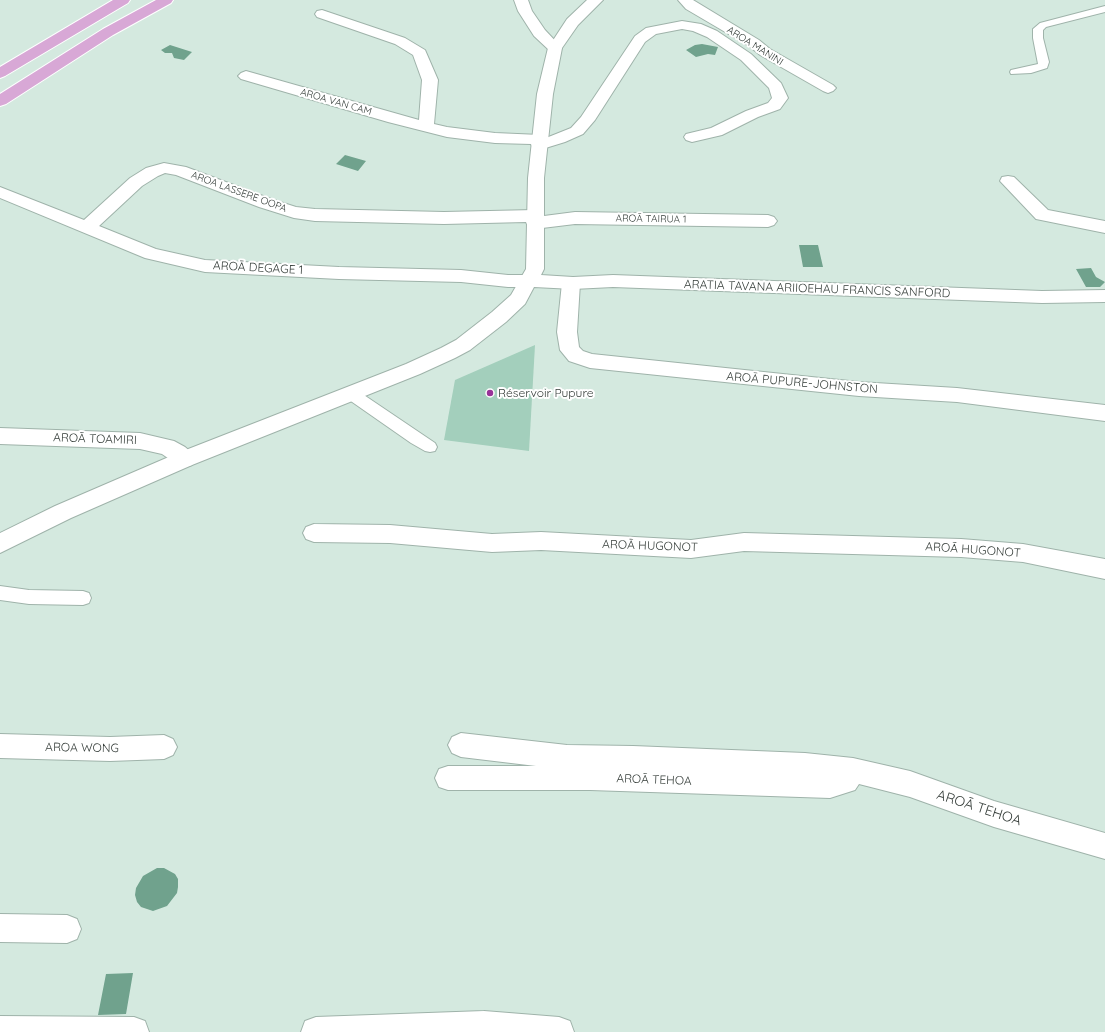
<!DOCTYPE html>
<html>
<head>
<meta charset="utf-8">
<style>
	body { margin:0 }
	canvas { display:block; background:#d4e9df }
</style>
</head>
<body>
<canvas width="1105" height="1032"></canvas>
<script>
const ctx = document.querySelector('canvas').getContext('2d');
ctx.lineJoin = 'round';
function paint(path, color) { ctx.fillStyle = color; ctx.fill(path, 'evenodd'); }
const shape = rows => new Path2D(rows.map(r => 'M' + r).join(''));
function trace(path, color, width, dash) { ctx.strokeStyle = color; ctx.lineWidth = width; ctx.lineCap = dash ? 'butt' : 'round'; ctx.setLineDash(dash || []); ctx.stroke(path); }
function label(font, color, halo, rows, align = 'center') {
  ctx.font = font + ' Quicksand,sans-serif'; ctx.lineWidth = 4; ctx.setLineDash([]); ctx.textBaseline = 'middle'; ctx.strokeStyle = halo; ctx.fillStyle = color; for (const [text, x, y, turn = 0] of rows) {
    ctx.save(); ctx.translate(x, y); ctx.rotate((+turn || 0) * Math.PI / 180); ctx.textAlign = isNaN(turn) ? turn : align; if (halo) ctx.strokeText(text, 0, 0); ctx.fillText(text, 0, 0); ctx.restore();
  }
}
paint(shape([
	[535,345,529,451,444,440,455,380]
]), '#a3cfbc');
paint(shape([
	[702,44,718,47,715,55,708,54,696,57,686,50,695,45],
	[170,45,192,52,184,60,174,58,172,53,165,53,161,50],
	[345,155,366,161,358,171,336,164],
	[799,245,818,245,823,267,803,267],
	[1091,268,1096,277,1105,282,1100,287,1086,287,1076,269],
	[157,868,164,868,175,874,178,879,178,887,177,893,167,906,153,911,141,907,137,902,135,895,136,888,143,876],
	[133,973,126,1014,98,1015,106,974]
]), '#70a28d');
const service = shape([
	[1105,6,1105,12,1046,27,1043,30,1043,38,1049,62,1047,68,1031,73,1011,74,1010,72,1011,70,1038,64,1033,38,1033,29,1040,23,1105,6],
	[350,388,355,389,435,443,437,447,435,451,430,452,425,451,411,443,345,397,343,393,345,389,350,388],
	[0,586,29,590,83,591,89,593,91,598,89,603,83,605,29,604,0,600,0,586]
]);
const minor = shape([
	[514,0,528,0,532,11,545,30,562,48,560,51,555,52,550,51,534,36,518,11,514,0],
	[678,0,693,0,759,40,770,49,833,85,836,88,833,91,828,93,823,91,760,55,749,46,686,9,678,0],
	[322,10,405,38,425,50,438,80,434,124,447,127,495,133,540,135,546,138,571,128,581,117,635,36,646,28,682,21,701,24,717,31,751,54,781,83,788,98,780,109,758,117,722,135,692,142,686,140,684,137,686,134,711,128,746,111,768,103,772,98,769,88,741,60,707,37,693,31,682,29,656,34,645,42,595,120,583,134,565,142,539,150,533,148,531,144,495,143,447,137,388,122,241,79,238,76,241,73,246,71,419,120,422,80,413,55,395,44,317,17,315,14,317,11,322,10],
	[164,163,186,167,271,199,296,207,315,209,444,212,535,210,541,212,544,216,575,212,768,215,774,217,777,221,774,225,768,227,575,224,534,229,528,227,526,222,444,224,315,221,294,218,259,207,176,175,165,173,158,176,142,186,99,226,156,249,205,260,339,267,461,270,508,275,529,275,536,277,538,281,536,285,529,287,508,287,461,282,339,279,205,272,145,258,0,198,0,187,84,220,130,178,146,168,164,163],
	[1008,176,1014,177,1048,210,1105,221,1105,233,1036,219,1000,181,1002,177,1008,176],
	[571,277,578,279,580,283,577,332,579,347,583,351,592,354,859,382,957,388,1105,405,1105,421,957,402,859,396,590,368,569,361,560,350,557,332,562,283,564,279,571,277],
	[0,428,140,433,174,441,185,447,192,453,196,459,192,465,185,467,178,465,162,454,140,449,0,444,0,428],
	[314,524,390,525,492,534,541,532,691,540,744,533,961,539,1023,544,1105,559,1105,579,1023,562,961,557,744,551,691,558,541,550,492,552,390,543,314,542,306,539,303,533,306,527,314,524],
	[461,733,567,745,633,746,805,753,853,758,910,771,994,801,1105,833,1105,859,994,827,910,797,859,784,855,790,830,798,590,790,448,790,439,787,435,778,439,769,448,766,536,766,461,757,452,753,448,745,452,737,461,733],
	[0,734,110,737,164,735,173,739,177,747,173,755,164,759,110,761,0,758,0,734],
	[0,914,67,915,77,919,81,929,77,939,67,943,0,942,0,914],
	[484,1011,559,1017,570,1021,574,1032,301,1032,305,1021,316,1017,484,1011],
	[0,1016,134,1017,145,1021,149,1032,0,1032,0,1016]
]);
const tertiary = shape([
	[587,0,603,0,578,25,562,48,553,94,544,178,544,269,541,275,573,277,613,275,1042,291,1105,290,1105,302,1042,303,613,287,573,289,534,287,525,304,506,322,470,350,455,358,420,374,192,465,71,518,0,553,0,533,55,506,178,453,406,364,441,348,456,340,492,312,511,295,526,269,528,178,537,94,548,48,567,19,587,0]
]);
const trunk = shape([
	[113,0,130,0,128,3,5,76,0,78,0,67,113,0],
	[156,0,173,0,171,3,113,35,6,104,0,106,0,94,103,29,156,0]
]);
trace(service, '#9fb3aa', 2);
trace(minor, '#9fb3aa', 2);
trace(tertiary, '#9fb3aa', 2);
trace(trunk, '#fff', 2);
paint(service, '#fff');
paint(minor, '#fff');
paint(tertiary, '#fff');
paint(trunk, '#d8a8d6');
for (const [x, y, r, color] of [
	[490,393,4,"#983398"]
]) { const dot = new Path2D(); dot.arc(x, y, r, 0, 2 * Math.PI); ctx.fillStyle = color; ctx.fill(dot); trace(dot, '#fff', 1.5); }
label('10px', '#353d39', '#fff', [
	["AROA MANINI",755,46,32],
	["AROA VAN CAM",336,102,16],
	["AROA LASSERE OOPA",239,192,20],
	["AROĀ TAIRUA 1",651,219,1]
]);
label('12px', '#353d39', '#fff', [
	["AROĀ DEGAGE 1",258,268,3],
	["ARATIA TAVANA ARIIOEHAU FRANCIS SANFORD",817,289,2],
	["AROĀ PUPURE-JOHNSTON",802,383,5],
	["AROĀ TOAMIRI",95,439,2],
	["AROĀ HUGONOT",650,546,2],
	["AROĀ HUGONOT",973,550,4],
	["AROA WONG",82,748,1],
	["AROĀ TEHOA",654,780,2]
]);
label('12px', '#353d39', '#fff', [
	["Réservoir Pupure",498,393]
], 'left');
label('14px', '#353d39', '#fff', [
	["AROĀ TEHOA",979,808,18]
]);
</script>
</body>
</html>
